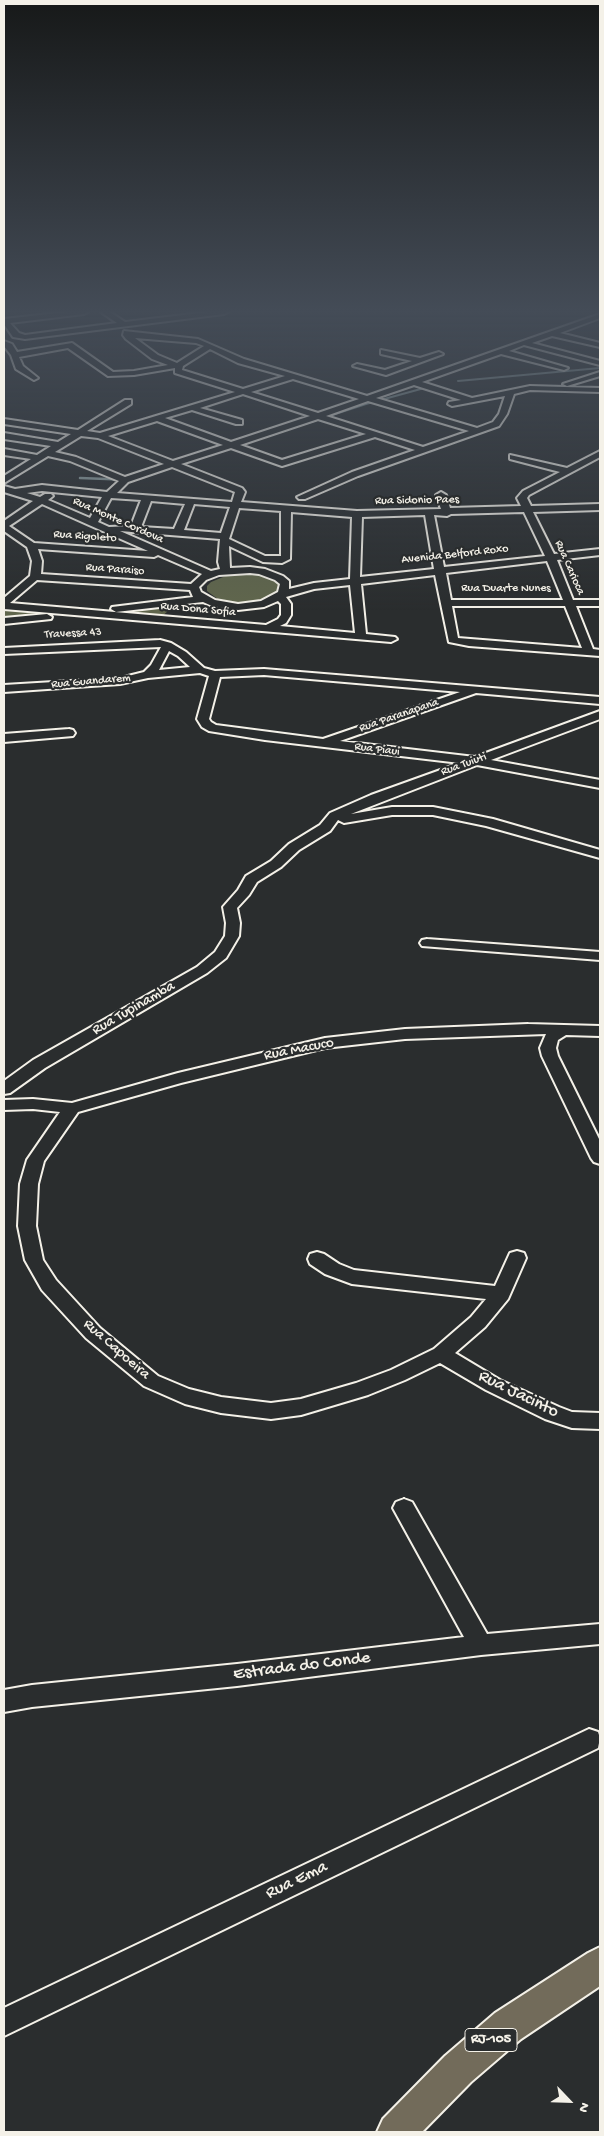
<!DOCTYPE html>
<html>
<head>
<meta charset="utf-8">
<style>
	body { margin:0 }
	#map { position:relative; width:604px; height:2136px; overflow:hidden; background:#2a2d2e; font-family:"Gochi Hand",sans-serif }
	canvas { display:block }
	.frame { position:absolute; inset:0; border:5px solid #f4f1e8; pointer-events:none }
	.north { position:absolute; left:544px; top:2076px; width:50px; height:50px; -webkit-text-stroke:4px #2a2d2e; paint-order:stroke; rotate:114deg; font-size:14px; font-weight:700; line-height:20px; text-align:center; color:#f4f1e8 }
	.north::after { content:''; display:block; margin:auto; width:18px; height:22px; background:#f4f1e8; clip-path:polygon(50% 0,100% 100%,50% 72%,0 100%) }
</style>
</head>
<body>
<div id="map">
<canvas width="604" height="2136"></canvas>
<div class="frame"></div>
<div class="north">N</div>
</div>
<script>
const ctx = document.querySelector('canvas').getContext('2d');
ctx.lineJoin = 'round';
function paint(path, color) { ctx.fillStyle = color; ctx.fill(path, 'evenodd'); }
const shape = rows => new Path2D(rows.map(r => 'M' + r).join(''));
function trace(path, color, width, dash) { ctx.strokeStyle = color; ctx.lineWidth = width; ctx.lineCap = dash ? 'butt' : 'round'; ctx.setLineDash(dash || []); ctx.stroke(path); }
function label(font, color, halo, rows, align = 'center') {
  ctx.font = font + ' "Gochi Hand",sans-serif'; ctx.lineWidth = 4.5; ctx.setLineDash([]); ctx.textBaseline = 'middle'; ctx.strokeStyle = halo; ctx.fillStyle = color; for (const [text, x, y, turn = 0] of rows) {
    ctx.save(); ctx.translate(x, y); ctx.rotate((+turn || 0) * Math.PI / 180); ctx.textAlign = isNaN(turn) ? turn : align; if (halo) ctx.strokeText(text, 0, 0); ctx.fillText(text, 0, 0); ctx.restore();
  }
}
paint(shape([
	[240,573,263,575,272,578,279,582,282,587,281,592,267,600,243,604,219,600,207,591,207,586,211,582,228,575],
	[176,604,160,618,79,613,4,619,4,609,79,613]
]), '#60664c');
trace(shape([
	[458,381,600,368],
	[237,446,366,404,428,387],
	[163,470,213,453]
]), '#90a1a1', 2);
trace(shape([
	[80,478,133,480,167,469]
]), '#90a1a1', 2.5);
const minor = shape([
	[66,312,88,312,84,314,10,323,19,333,25,335,117,323,101,312,110,312,125,322,208,312,228,312,224,314,25,339,13,337,4,324,4,319,66,312],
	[600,314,600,318,560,333,600,343,600,347,552,336,532,343,600,361,600,365,524,345,509,351,568,368,564,370,501,354,422,382,472,398,530,386,600,388,600,392,530,390,514,394,507,414,499,426,358,476,305,499,299,499,297,497,352,472,415,450,375,437,282,466,231,448,181,464,242,488,245,492,241,502,357,511,441,509,436,495,441,492,446,495,450,508,521,506,517,498,523,491,560,472,510,459,510,455,567,468,600,451,600,457,529,495,527,498,531,506,600,504,600,510,533,512,554,554,600,549,600,555,557,560,573,600,600,600,600,606,576,606,593,649,600,650,600,656,469,646,449,642,435,575,361,584,366,634,395,637,397,639,391,642,4,609,4,598,30,576,32,561,27,547,4,531,4,521,33,501,4,492,4,486,15,489,42,485,107,492,119,481,70,461,48,456,4,483,4,476,31,459,4,455,4,449,37,455,51,446,4,439,4,433,58,442,71,434,4,424,4,419,78,430,125,400,131,400,131,404,87,431,100,433,235,392,175,373,175,368,134,375,108,376,68,348,19,357,23,366,38,378,34,380,16,369,11,355,4,346,4,341,12,344,17,352,72,343,113,372,134,371,168,365,152,359,126,339,123,335,124,331,198,339,244,359,367,396,600,314],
	[135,338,196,343,204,346,177,363,158,355,135,338],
	[210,349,238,363,285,376,243,389,182,370,183,366,210,349],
	[293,379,359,399,318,413,251,392,293,379],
	[414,385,461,400,449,402,448,404,452,406,505,396,499,414,493,422,477,428,376,398,414,385],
	[243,394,310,416,231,442,165,418,192,410,236,424,242,424,242,420,200,408,243,394],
	[368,401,469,431,423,447,326,416,368,401],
	[318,419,366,434,282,460,240,445,318,419],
	[157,421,223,445,173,461,108,436,157,421],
	[81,436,98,438,164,464,125,477,76,457,55,452,81,436],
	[172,467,235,492,232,502,117,493,128,482,172,467],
	[42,491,102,497,90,518,48,500,53,496,51,494,45,494,40,497,27,493,42,491],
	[111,498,141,500,131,526,109,527,98,522,111,498],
	[151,501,185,504,174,529,141,527,151,501],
	[42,504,89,525,148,551,34,543,9,526,42,504],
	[194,504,230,507,221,533,184,530,194,504],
	[239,508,281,511,281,556,265,556,229,539,239,508],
	[291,512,352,517,350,579,314,583,289,589,289,581,283,576,265,569,250,567,230,568,229,546,263,562,282,563,290,559,291,512],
	[524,512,545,556,444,567,434,515,447,516,451,514,524,512],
	[425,515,434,569,360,577,362,517,425,515],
	[120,531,220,539,218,562,220,569,211,571,120,531],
	[38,549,154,557,158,555,202,574,191,584,41,574,42,561,38,549],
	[547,561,563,600,451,600,446,573,547,561],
	[250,573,259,574,275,580,280,584,278,592,261,601,238,604,215,600,201,592,199,587,206,580,219,575,250,573],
	[37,580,190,590,193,597,112,607,111,609,116,612,203,602,212,606,238,610,264,607,278,601,281,604,281,615,278,619,266,625,10,603,37,580],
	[350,585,355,633,280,626,286,623,291,615,291,604,286,597,314,589,350,585],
	[452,606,565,606,582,648,458,638,452,606],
	[381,350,420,358,439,352,443,354,386,375,353,366,357,364,385,370,412,361,381,354,381,350],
	[600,372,600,376,567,386,563,384,600,372],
	[47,614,52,617,51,619,4,624,4,618,47,614],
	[160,640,171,643,186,652,204,668,215,671,264,669,600,697,600,704,476,693,340,741,475,757,600,711,600,719,491,760,600,780,600,788,477,765,351,814,392,807,433,807,493,819,600,850,600,858,486,826,433,815,392,815,344,823,338,820,330,831,299,850,281,867,257,882,249,895,237,908,240,923,239,936,226,958,207,973,45,1068,10,1093,4,1094,4,1081,33,1060,197,967,215,952,225,936,226,923,223,907,238,890,246,876,271,861,289,844,320,825,330,813,371,795,460,763,265,740,209,731,202,727,197,719,209,676,200,673,148,678,120,684,4,692,4,685,120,678,144,672,151,665,161,647,4,654,4,648,160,640],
	[169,651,178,656,190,667,159,670,169,651],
	[264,675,460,692,323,739,216,725,211,722,209,719,220,677,264,675],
	[69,729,73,730,75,733,73,736,4,742,4,734,69,729],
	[427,939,600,952,600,960,422,946,420,943,422,940,427,939],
	[528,1024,600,1026,600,1036,566,1035,558,1040,556,1048,558,1056,600,1141,600,1164,594,1162,591,1158,542,1056,540,1048,546,1034,405,1039,325,1048,181,1083,78,1112,44,1161,38,1184,36,1226,43,1260,56,1280,100,1328,158,1376,189,1389,221,1397,271,1403,301,1399,356,1383,391,1370,434,1349,471,1317,486,1299,352,1284,325,1274,310,1264,308,1259,310,1254,317,1252,324,1254,339,1264,354,1270,495,1286,510,1253,517,1251,524,1253,526,1258,508,1299,485,1327,455,1353,500,1380,559,1407,572,1412,600,1413,600,1429,572,1428,545,1419,486,1390,440,1363,405,1380,368,1395,301,1415,271,1419,221,1413,185,1404,144,1386,86,1338,42,1290,25,1260,18,1226,20,1184,27,1160,60,1112,33,1109,4,1110,4,1100,33,1099,72,1103,178,1073,325,1038,405,1029,528,1024],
	[404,1499,412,1502,487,1634,600,1624,600,1644,481,1655,237,1686,32,1707,4,1712,4,1690,32,1685,237,1664,464,1637,393,1508,396,1502,404,1499],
	[589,1729,598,1732,600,1738,598,1748,4,2036,4,2008,589,1729]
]);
const major = shape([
	[600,1947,600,1986,521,2039,471,2082,422,2132,377,2132,383,2119,445,2056,495,2013,588,1953,600,1947]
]);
trace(minor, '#f4f1e8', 4);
trace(major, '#f4f1e8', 4);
paint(minor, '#2a2d2e');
paint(major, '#726b5a');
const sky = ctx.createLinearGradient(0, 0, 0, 611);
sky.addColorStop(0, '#171919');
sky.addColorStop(0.51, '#444c57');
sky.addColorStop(1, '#444c5700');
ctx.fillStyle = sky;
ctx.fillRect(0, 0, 604, 611);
label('12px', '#f4f1e8', '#2a2d2e', [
	["Rua Sidonio Paes",417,501,-1],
	["Rua Monte Cordova",118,521,24],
	["Rua Rigoleto",85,537,4],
	["Avenida Belford Roxo",455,555,-6],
	["Rua Carioca",569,568,66],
	["Rua Paraiso",115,570,4],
	["Rua Duarte Nunes",506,589],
	["Rua Dona Sofia",198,610,5],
	["Travessa 43",73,634,-3],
	["Rua Guandarem",91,682,-5],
	["Rua Paranapana",399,716,-19],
	["Rua Piaui",377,750,7],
	["Rua Tuiuti",464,765,-20]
]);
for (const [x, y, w] of [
	[491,2040,52]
]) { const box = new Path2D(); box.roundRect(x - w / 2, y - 11.5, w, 23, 4); ctx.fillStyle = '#2a2d2e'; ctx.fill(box); trace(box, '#f4f1e8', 1); }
label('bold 14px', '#f4f1e8', null, [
	["RJ-105",491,2040]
]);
label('15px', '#f4f1e8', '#2a2d2e', [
	["Rua Tupinamba",134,1009,-30],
	["Rua Macuco",299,1050,-11],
	["Rua Capoeira",116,1350,41]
]);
label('18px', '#f4f1e8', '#2a2d2e', [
	["Rua Jacinto",518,1395,26],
	["Estrada do Conde",302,1667,-7],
	["Rua Ema",297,1881,-26]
]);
</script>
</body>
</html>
